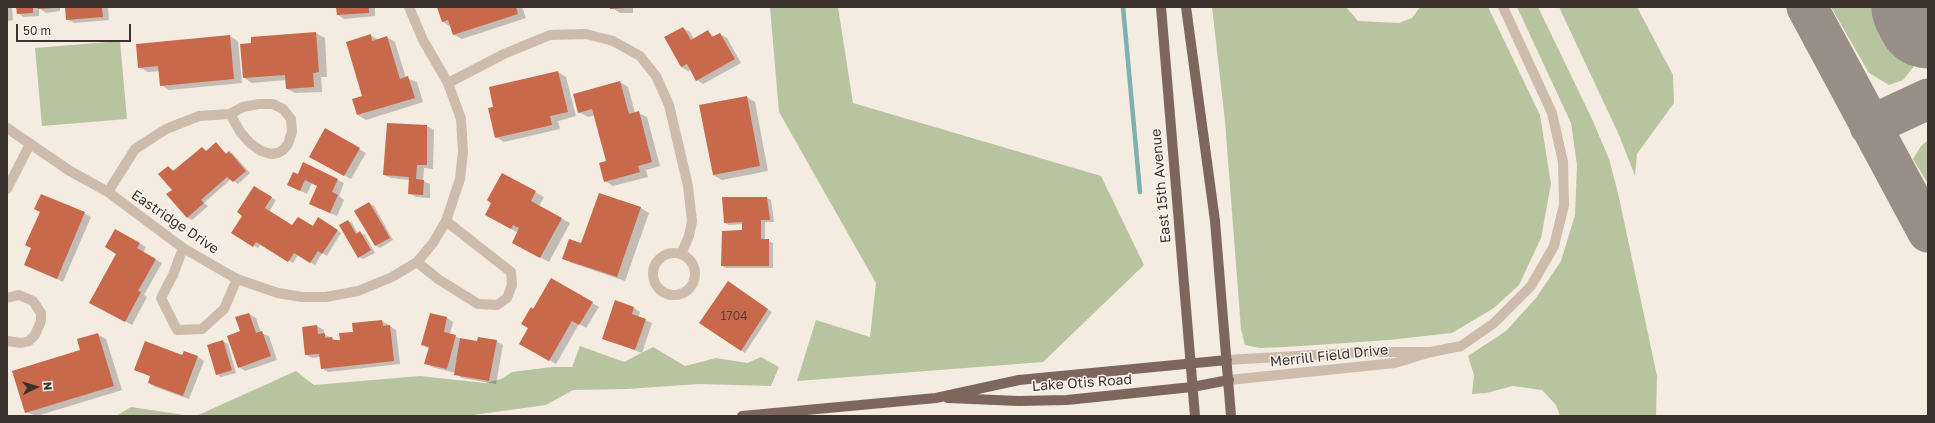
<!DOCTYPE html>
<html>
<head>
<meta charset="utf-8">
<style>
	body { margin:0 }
	#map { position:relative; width:1935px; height:423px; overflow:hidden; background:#f4ebe1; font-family:"Golos Text",sans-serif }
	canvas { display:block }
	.frame { position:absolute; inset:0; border:8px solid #3b302b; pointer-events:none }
	.north { position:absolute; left:16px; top:367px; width:40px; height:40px; -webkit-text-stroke:3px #fbf5ee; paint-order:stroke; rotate:85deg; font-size:11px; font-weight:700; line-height:16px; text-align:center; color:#3b302b }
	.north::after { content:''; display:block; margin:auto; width:14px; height:18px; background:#3b302b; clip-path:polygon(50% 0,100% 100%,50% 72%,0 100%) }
	.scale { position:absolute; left:16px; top:24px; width:115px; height:18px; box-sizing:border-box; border:2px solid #3b302b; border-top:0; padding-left:5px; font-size:12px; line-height:14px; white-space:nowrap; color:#3b302b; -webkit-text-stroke:3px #fbf5ee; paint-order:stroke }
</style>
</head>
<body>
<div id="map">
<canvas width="1935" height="423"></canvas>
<div class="frame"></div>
<div class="north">N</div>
<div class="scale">50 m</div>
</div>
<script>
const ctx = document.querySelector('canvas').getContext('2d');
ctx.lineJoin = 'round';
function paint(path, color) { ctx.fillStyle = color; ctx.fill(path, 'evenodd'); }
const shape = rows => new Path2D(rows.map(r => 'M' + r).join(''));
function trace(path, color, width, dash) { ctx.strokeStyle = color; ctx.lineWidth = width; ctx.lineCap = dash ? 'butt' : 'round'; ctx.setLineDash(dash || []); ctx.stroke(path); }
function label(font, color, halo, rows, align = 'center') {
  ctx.font = font + ' "Golos Text",sans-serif'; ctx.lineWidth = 3; ctx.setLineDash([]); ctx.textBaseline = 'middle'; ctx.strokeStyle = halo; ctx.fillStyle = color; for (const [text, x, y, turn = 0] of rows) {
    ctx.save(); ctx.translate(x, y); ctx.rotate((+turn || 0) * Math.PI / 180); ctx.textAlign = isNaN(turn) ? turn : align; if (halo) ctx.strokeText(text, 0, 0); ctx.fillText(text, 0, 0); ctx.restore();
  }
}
paint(shape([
	[770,7,838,7,853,103,1101,176,1144,265,1043,362,797,381,816,320,870,337,876,283,779,112],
	[1212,7,1346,7,1358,21,1399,23,1412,18,1420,7,1488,7,1540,115,1551,184,1541,238,1519,285,1494,308,1452,333,1389,340,1286,347,1260,348,1245,345,1241,329,1225,121],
	[1517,7,1538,7,1592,119,1609,159,1618,193,1657,376,1656,416,1560,416,1556,405,1542,390,1513,386,1486,393,1472,394,1474,375,1468,356,1506,331,1536,298,1561,261,1575,215,1577,165,1571,123],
	[1559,7,1637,7,1673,75,1674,103,1637,154,1635,176,1619,135],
	[1831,7,1890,7,1915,51,1915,65,1903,80,1889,85,1869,73],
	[120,41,127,119,42,126,35,48],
	[1928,140,1928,184,1913,159,1921,146],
	[580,346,624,362,653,347,685,366,716,358,747,363,761,357,779,367,771,386,699,384,626,389,573,390,546,405,466,416,196,416,296,371,314,385,420,376,485,383,501,379,512,372,552,367,572,367],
	[131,407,191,416,116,416]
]), '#b8c4a0');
paint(shape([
	[7,7,12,7,13,20,7,21],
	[17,7,60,7,60,11,46,13,39,8,39,16,24,17,18,13],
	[66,7,108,7,109,20,74,23,67,19],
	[337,7,375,7,375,16,344,19,338,15],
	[438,7,522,7,526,18,462,39,454,35,451,27,443,22],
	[611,7,633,7,633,13,620,13],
	[683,28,690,32,694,39,708,32,715,37,720,34,727,38,741,63,703,84,697,80,691,69,688,71,681,67],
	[316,33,325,38,327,77,321,77,322,92,295,93,287,89,286,80,252,83,243,77,252,44,252,37],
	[370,35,379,40,387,37,395,42,406,78,417,82,423,102,366,120,358,115,363,96],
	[230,36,238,41,242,83,169,90,161,85,159,71,148,72,139,67],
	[558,72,566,77,576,116,558,121,560,129,504,142,496,137,495,108],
	[620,82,628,87,635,113,638,113,647,117,660,166,646,170,648,177,613,186,605,181,608,162,595,115,588,117,579,112],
	[747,97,755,102,768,171,722,180,713,175],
	[388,124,427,126,434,130,433,169,424,168,423,181,430,184,430,198,416,197,409,193,410,180,391,178,384,175],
	[325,129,366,153,351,179,310,156],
	[216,144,227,154,229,152,233,154,250,173,238,184,231,179,204,203,208,206,192,220,187,217,173,190,168,167,175,171,202,148,207,152],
	[303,164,344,183,339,196,344,200,337,216,316,207,318,186,312,183,307,194,295,188],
	[502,174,544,197,539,206,570,223,549,262,513,243,518,233,486,215,493,202],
	[254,187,276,200,269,212,293,227,313,227,319,219,341,233,327,256,322,253,315,265,298,255,293,263,261,243,258,248,233,233,244,215],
	[767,198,771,200,774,222,765,222,765,240,773,243,773,268,726,268,722,266,743,231,743,224,729,225,725,223],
	[369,203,374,206,393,240,380,248,376,246],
	[641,208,649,213,625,281,572,263,563,258],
	[84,213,91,217,63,282,25,265],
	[348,221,352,223,358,234,360,233,365,235,375,253,363,259,359,257],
	[116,230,146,247,143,253,162,263,144,295,147,297,132,325,90,302,117,253],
	[552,279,599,307,586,328,579,324,556,364,520,343,529,328,534,310],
	[732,285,772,312,745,353,741,350],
	[634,308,640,312,638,317,652,323,642,353,603,338],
	[249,314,256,318,261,333,269,336,277,360,245,371,239,367,242,332],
	[430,314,447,318,453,322,450,334,463,340,478,342,496,341,503,345,496,384,462,378,455,373,432,367,426,363,429,349,423,345],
	[382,321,396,330,400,364,328,372,322,368,320,357,313,358,306,355,303,328,317,326,324,330,324,334,337,341],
	[97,334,106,339,122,390,37,416,26,412],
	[223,341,228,344,236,373,221,377,217,374],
	[183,357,198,357,204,361,189,399,155,387,149,383,151,377,135,369]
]), '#0003');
trace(shape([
	[1123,7,1140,192]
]), '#7fb0b2', 4.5);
trace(shape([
	[1807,7,1928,232],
	[1870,126,1928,99]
]), '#988e86', 41);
trace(shape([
	[1923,7,1928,17]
]), '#988e86', 103);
paint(shape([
	[16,7,33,7,33,13,17,14],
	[38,7,53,7,54,8,38,9],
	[65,7,102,7,103,17,66,20],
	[336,7,369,7,369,13,337,15],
	[437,7,516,7,518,14,453,35,448,20,442,22],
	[610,7,625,7,625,8,610,9],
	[683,27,691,40,708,30,712,37,720,33,735,59,696,81,687,64,681,67,664,37],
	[316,32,319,72,313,73,314,87,286,89,285,75,243,78,240,44,251,43,251,37],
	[371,34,372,41,387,36,400,79,408,76,415,98,357,115,352,99,362,96,346,42],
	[230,35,234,79,160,86,158,66,138,68,136,44],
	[558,71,568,112,550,116,552,125,495,138,488,108,493,107,489,87],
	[620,81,629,114,639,111,652,162,638,166,640,172,604,182,599,163,606,161,592,109,578,113,573,94],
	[747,96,760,166,713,175,699,105],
	[387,123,427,125,427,165,417,165,416,179,424,180,423,195,408,194,409,177,383,175],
	[325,128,360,148,344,176,309,157],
	[216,142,226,154,229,151,246,171,233,182,227,177,201,200,204,203,187,218,166,194,172,190,158,174,168,166,173,171,202,147,206,151],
	[303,162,338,179,332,192,338,195,330,213,309,204,317,186,305,180,300,191,287,185,293,172,298,174],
	[502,173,536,191,531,201,562,218,540,258,512,243,519,228,513,225,511,229,485,215,491,203,487,200],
	[254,186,272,197,265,208,292,225,298,217,313,226,318,217,338,230,322,254,318,251,310,263,294,253,288,262,256,242,253,247,231,233,242,216,237,212],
	[599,193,641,207,617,277,562,259,569,239,581,243],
	[41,194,85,212,57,279,24,265,31,248,25,245,40,212,34,209],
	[722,197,767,197,770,220,761,220,761,239,769,239,769,266,721,266,722,231,742,230,742,222,724,223],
	[369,202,390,238,375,246,354,211],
	[348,220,356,234,360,231,371,250,358,258,339,225],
	[115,229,140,243,137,248,156,259,138,291,141,292,125,322,89,303,116,254,105,247],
	[551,278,593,302,579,325,572,321,549,361,519,344,528,328,521,324,531,307,533,309],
	[728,281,768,309,741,351,699,323],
	[615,300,634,307,632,314,646,319,635,350,602,339],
	[249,313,256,333,262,331,271,356,238,368,227,336,240,331,235,317],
	[430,313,447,317,444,332,456,335,447,369,424,364,429,347,421,345],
	[382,320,383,326,390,325,394,361,321,369,319,354,305,355,302,327,317,325,318,334,325,333,325,338,332,337,333,340,340,340,339,333,353,332,352,323],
	[98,333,114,386,25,413,12,371,80,350,77,339],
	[478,337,497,340,489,381,454,375,460,338,477,341],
	[223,340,232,370,216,375,207,345],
	[145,341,182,355,184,351,198,356,183,396,148,383,150,376,134,370]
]), '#c8694b');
trace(shape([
	[448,83,504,54,550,35,586,34,613,41,640,56,656,76,669,105,688,186,692,221,689,236,681,254],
	[7,128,70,171,108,192,183,248,237,279,278,293,302,297,326,297,358,291,392,277,417,262,433,243,446,221,460,179,463,152,461,119,448,83,423,40,409,7],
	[7,189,30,144],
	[108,192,135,149,166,129,199,116,230,114,243,107,259,104,273,104,283,109,291,119,292,132,288,144,283,150,278,153,271,154,261,151,250,143,241,133,230,114],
	[183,248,173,275,161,298,177,330,202,329,224,309,237,279],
	'653 274a21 21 0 1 1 42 0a21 21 0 1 1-42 0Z',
	[417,262,438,279,478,304,497,305,507,298,512,285,511,272,446,221],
	[7,298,19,295,33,301,41,313,41,321,35,335,29,341,21,343,7,341],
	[1431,352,1461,346,1494,323,1531,286,1554,246,1564,205,1563,162,1552,113,1503,7],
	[1227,360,1366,352,1431,352,1395,363,1229,380]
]), '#cdbbac', 10);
trace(shape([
	[1161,7,1195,416],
	[1186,7,1215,221,1231,416],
	[948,398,1019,401,1067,400,1192,387,1229,380],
	[742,416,936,398,1019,380,1227,360]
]), '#7d675c', 10);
label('12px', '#5e3e33', null, [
	["1704",734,316]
]);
label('14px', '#3b302b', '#fbf5ee', [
	["East 15th Avenue",1161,186,-95],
	["Eastridge Drive",175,222,34],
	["Merrill Field Drive",1329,356,-6],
	["Lake Otis Road",1082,383,-4]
]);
</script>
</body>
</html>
